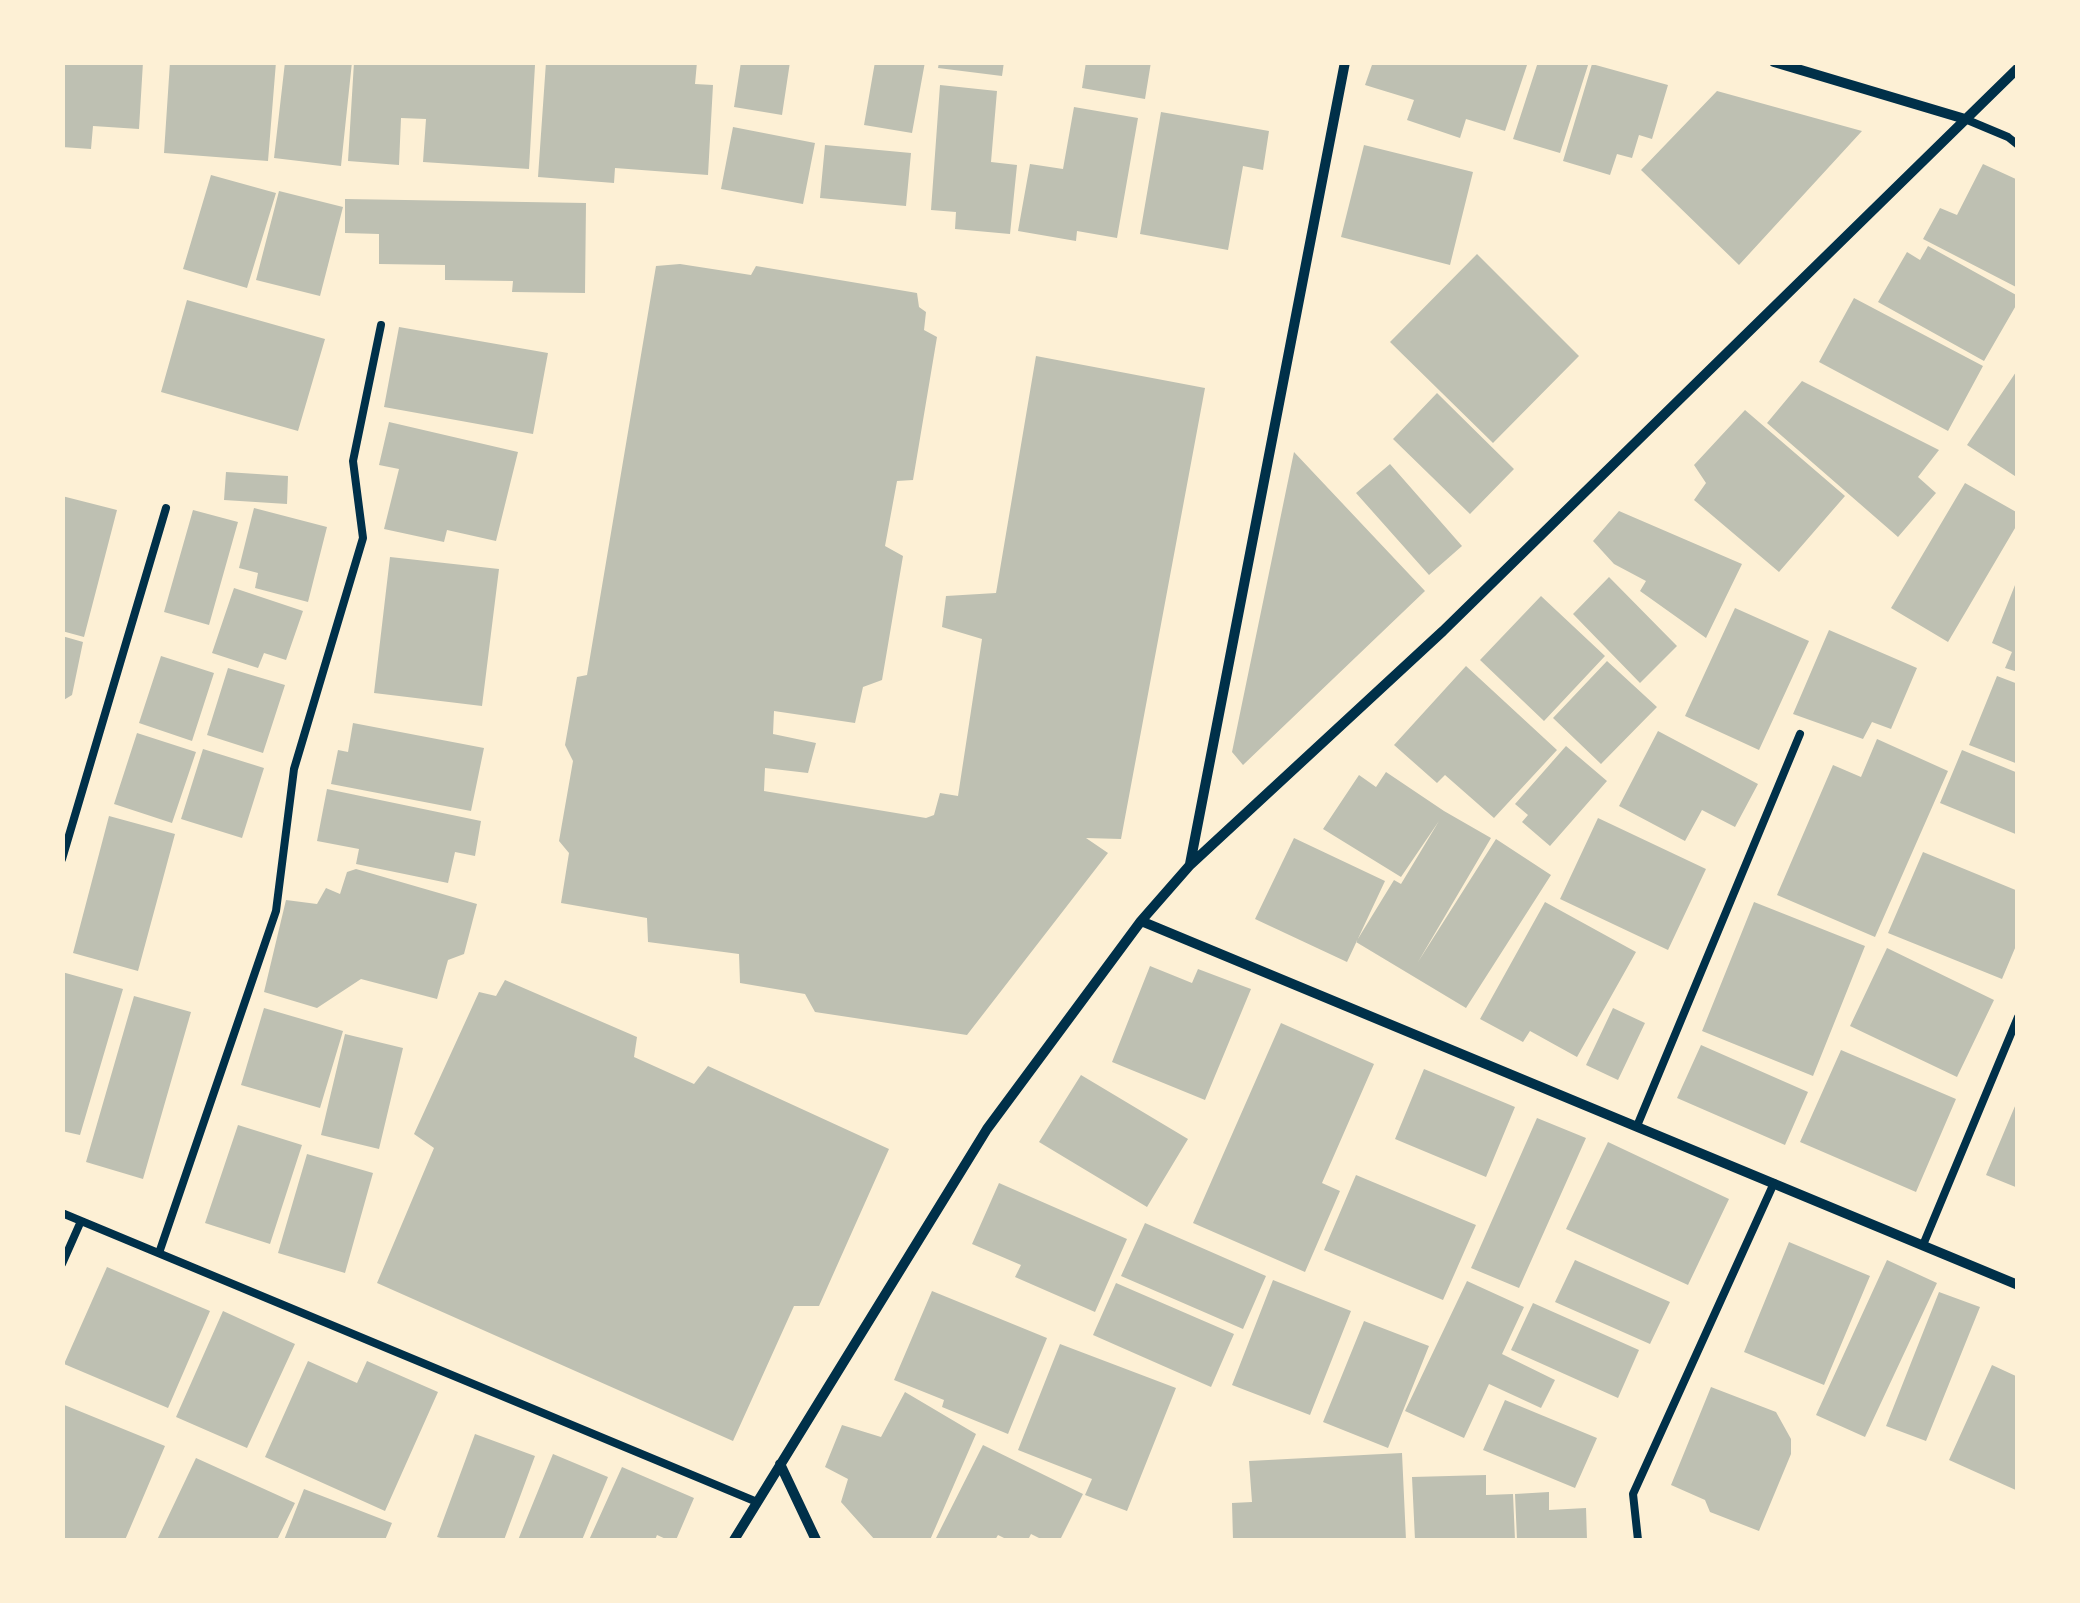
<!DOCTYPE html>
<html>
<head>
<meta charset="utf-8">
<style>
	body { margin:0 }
	#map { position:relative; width:2080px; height:1603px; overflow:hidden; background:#fdf0d5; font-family:"Source Serif 4",serif }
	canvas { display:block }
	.frame { position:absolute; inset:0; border:65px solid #fdf0d5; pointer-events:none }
</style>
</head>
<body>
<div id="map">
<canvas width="2080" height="1603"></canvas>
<div class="frame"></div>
</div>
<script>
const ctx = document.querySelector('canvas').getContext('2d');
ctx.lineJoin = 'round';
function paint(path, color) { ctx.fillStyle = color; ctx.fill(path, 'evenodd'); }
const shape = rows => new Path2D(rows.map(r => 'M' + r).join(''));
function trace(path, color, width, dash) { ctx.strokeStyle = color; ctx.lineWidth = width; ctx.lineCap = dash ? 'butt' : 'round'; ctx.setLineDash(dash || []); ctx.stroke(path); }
paint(shape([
	[62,62,143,62,139,129,93,126,91,149,62,147],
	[170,62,276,62,268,161,164,153],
	[285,62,352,62,341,166,274,158],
	[354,62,505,62,535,65,529,169,423,162,426,119,401,118,399,165,348,161],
	[546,62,697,62,695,84,713,85,708,175,615,168,614,183,538,177],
	[741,62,790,62,782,115,734,107],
	[875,62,925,62,912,133,864,125],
	[939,62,1004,62,1002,76,938,68],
	[1086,62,1151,62,1145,99,1082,88],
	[1373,62,1528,62,1505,131,1466,119,1460,138,1407,120,1414,100,1365,85],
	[1538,62,1589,62,1560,153,1513,139],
	[1592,64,1668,85,1652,139,1639,135,1632,158,1617,154,1610,175,1563,161],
	[940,85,997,91,991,162,1017,165,1010,234,955,229,956,212,931,210],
	[1717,91,1862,131,1739,265,1641,170],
	[1074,107,1138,118,1117,238,1077,231,1076,241,1018,231,1030,164,1063,169],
	[1161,112,1269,131,1263,170,1243,166,1228,250,1140,234],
	[733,127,815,143,803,204,721,189],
	[825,145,911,153,906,206,820,198],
	[1364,145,1473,172,1450,265,1341,237],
	[1983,164,2018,180,2018,288,1923,239,1940,208,1957,215],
	[211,175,276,193,247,288,183,269],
	[279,191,343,207,320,296,256,280],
	[345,199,586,203,585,293,512,292,513,281,445,280,445,265,379,264,379,234,345,233],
	[1928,246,2018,296,2018,302,1984,361,1878,302,1907,252,1920,260],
	[1477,254,1579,356,1493,443,1390,342],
	[680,264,751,275,756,266,917,293,919,307,926,312,924,330,937,337,913,480,897,481,885,546,903,556,882,680,863,687,855,723,774,711,773,734,816,743,808,773,765,768,764,791,926,818,934,815,940,793,958,796,982,639,942,627,946,596,996,593,1036,356,1205,388,1121,839,1086,838,1108,853,967,1035,815,1012,805,994,740,983,739,954,648,942,647,918,561,903,569,853,559,841,573,761,565,745,577,677,587,675,656,266],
	[1854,298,1983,366,1948,431,1819,362],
	[187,300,325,339,298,431,161,392],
	[399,327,548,353,533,434,384,407],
	[2018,369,2018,478,1967,445],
	[1802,381,1939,450,1918,477,1936,493,1898,537,1767,423],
	[1437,393,1514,469,1470,514,1393,439],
	[1745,410,1845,496,1779,572,1694,500,1706,483,1694,465],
	[389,422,518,452,496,541,447,530,444,542,384,529,399,469,379,465],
	[1294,452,1425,591,1243,765,1232,752],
	[1390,464,1462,546,1429,575,1356,493],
	[226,472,288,476,287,504,224,500],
	[1965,483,2018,513,2018,523,1948,642,1891,608],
	[62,496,117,510,84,637,62,631],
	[254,508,327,527,308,602,255,588,258,573,239,568],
	[193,510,238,522,209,625,164,612],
	[1619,511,1742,564,1706,638,1640,591,1646,581,1614,564,1593,541],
	[390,557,499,569,482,706,374,693],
	[1609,577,1677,646,1640,683,1573,614],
	[2017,580,2018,580,2018,672,2005,668,2012,652,1992,643],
	[234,588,303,611,286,660,264,653,258,668,212,653],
	[1541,596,1605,656,1544,721,1480,660],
	[1735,608,1809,641,1759,750,1685,716],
	[1829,630,1917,668,1891,729,1872,722,1863,739,1793,714],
	[62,636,83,642,72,695,62,701],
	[161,656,214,673,192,741,139,723],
	[1607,661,1657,707,1601,764,1553,718],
	[1466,666,1557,750,1494,818,1445,775,1437,783,1394,745],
	[228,668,285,685,263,753,207,735],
	[1997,676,2018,684,2018,764,1969,745],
	[353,723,484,748,471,811,331,784,338,750,348,752],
	[1658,731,1758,784,1735,827,1702,810,1685,841,1619,806],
	[137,733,196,752,172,823,114,804],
	[1877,739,1948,771,1875,937,1777,895,1833,765,1861,777],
	[1566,746,1607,781,1550,846,1522,822,1528,815,1515,804],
	[203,749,264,768,242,838,181,819],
	[1962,750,2018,773,2018,835,1940,803],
	[1386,772,1444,811,1491,838,1418,962,1496,839,1551,875,1466,1008,1356,942,1394,880,1401,884,1439,821,1401,877,1323,829,1359,775,1376,787],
	[327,789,481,821,475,856,455,852,448,883,356,864,359,849,317,841],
	[109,816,175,834,138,971,73,953],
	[1598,818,1706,869,1668,950,1560,899],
	[1294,838,1385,881,1347,962,1255,919],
	[1923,852,2018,891,2018,941,2002,979,1888,933],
	[356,869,477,904,464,954,448,960,437,999,361,979,317,1008,264,992,286,900,317,904,326,888,340,894,347,872],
	[1545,902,1636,952,1577,1057,1530,1031,1523,1042,1480,1019],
	[1754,902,1865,946,1813,1076,1702,1031],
	[1887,948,1994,1000,1957,1077,1850,1026],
	[1150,966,1192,983,1198,969,1251,989,1205,1100,1112,1062],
	[62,972,123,989,80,1135,62,1131],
	[505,980,637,1037,634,1057,694,1084,708,1066,889,1149,819,1306,794,1306,733,1441,377,1283,434,1148,414,1134,479,992,496,996],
	[134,996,191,1012,143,1179,86,1162],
	[264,1008,343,1031,320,1108,241,1085],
	[1613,1008,1645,1023,1618,1080,1586,1065],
	[1281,1023,1374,1064,1322,1183,1340,1191,1305,1272,1193,1223],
	[345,1034,403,1048,379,1149,321,1135],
	[1701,1045,1808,1092,1785,1145,1677,1098],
	[1841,1050,1956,1099,1916,1192,1800,1142],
	[1424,1069,1515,1107,1486,1177,1395,1139],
	[1081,1075,1188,1139,1147,1207,1039,1142],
	[2018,1099,2018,1188,1986,1175],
	[1537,1118,1586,1138,1519,1288,1471,1268],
	[238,1125,302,1145,270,1244,205,1223],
	[1608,1142,1729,1199,1688,1285,1566,1229],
	[307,1154,373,1173,345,1273,278,1253],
	[1356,1175,1476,1225,1443,1300,1324,1250],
	[999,1183,1127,1239,1095,1312,1015,1277,1021,1265,972,1244],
	[1145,1223,1266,1276,1243,1329,1121,1276],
	[1789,1242,1870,1276,1824,1385,1744,1352],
	[1575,1260,1670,1302,1650,1344,1555,1302],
	[1887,1260,1937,1283,1865,1437,1816,1415],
	[107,1267,210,1311,168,1408,64,1364],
	[1273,1280,1351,1311,1310,1415,1232,1385],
	[1467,1281,1524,1307,1502,1354,1555,1380,1541,1408,1489,1384,1464,1438,1405,1411],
	[1116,1283,1234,1334,1211,1387,1093,1335],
	[932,1291,1047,1338,1008,1434,942,1407,944,1400,894,1380],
	[1939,1292,1980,1307,1926,1441,1886,1426],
	[1533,1303,1639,1350,1618,1398,1511,1350],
	[223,1311,295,1344,247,1448,176,1417],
	[1364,1321,1429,1346,1388,1448,1323,1422],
	[1060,1344,1176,1388,1127,1511,1085,1495,1092,1479,1018,1450],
	[308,1361,357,1383,367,1361,438,1392,385,1511,265,1457],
	[1992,1365,2018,1377,2018,1491,1949,1460],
	[1711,1387,1776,1412,1791,1439,1791,1454,1759,1531,1710,1512,1705,1500,1671,1485],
	[905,1392,976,1434,930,1540,875,1540,841,1502,848,1479,825,1467,842,1425,881,1437],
	[1505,1400,1597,1438,1575,1488,1483,1450],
	[62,1404,165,1446,125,1540,62,1540],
	[475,1434,535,1456,504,1540,448,1540,437,1537],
	[983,1445,1083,1494,1060,1540,1043,1540,1031,1534,1028,1540,1008,1540,998,1535,995,1540,935,1540],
	[1402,1453,1406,1540,1233,1540,1232,1503,1252,1502,1249,1461],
	[553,1454,608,1477,582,1540,518,1540],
	[196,1458,295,1503,277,1540,157,1540],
	[622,1467,694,1498,676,1540,668,1540,657,1535,655,1540,589,1540],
	[1486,1475,1486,1495,1513,1494,1515,1540,1415,1540,1412,1477],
	[304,1489,392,1523,385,1540,284,1540],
	[1549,1492,1549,1510,1586,1508,1587,1540,1517,1540,1515,1494]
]), '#bec0b2');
trace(shape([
	[1965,119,2008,137,2018,145],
	[62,859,166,508],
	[1637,1126,1800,734],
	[62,1213,757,1502],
	[1923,1245,2018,1017],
	[159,1253,276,911,294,769,363,538,353,461,381,325],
	[62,1264,81,1221],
	[1638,1540,1633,1494,1774,1183]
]), '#003049', 8);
trace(shape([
	[1774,62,1965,119],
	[1190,864,1345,62],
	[1141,921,2018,1285],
	[780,1464,816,1540],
	[734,1540,987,1129,1141,921,1190,865,1443,631,2018,68]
]), '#003049', 10);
</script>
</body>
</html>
